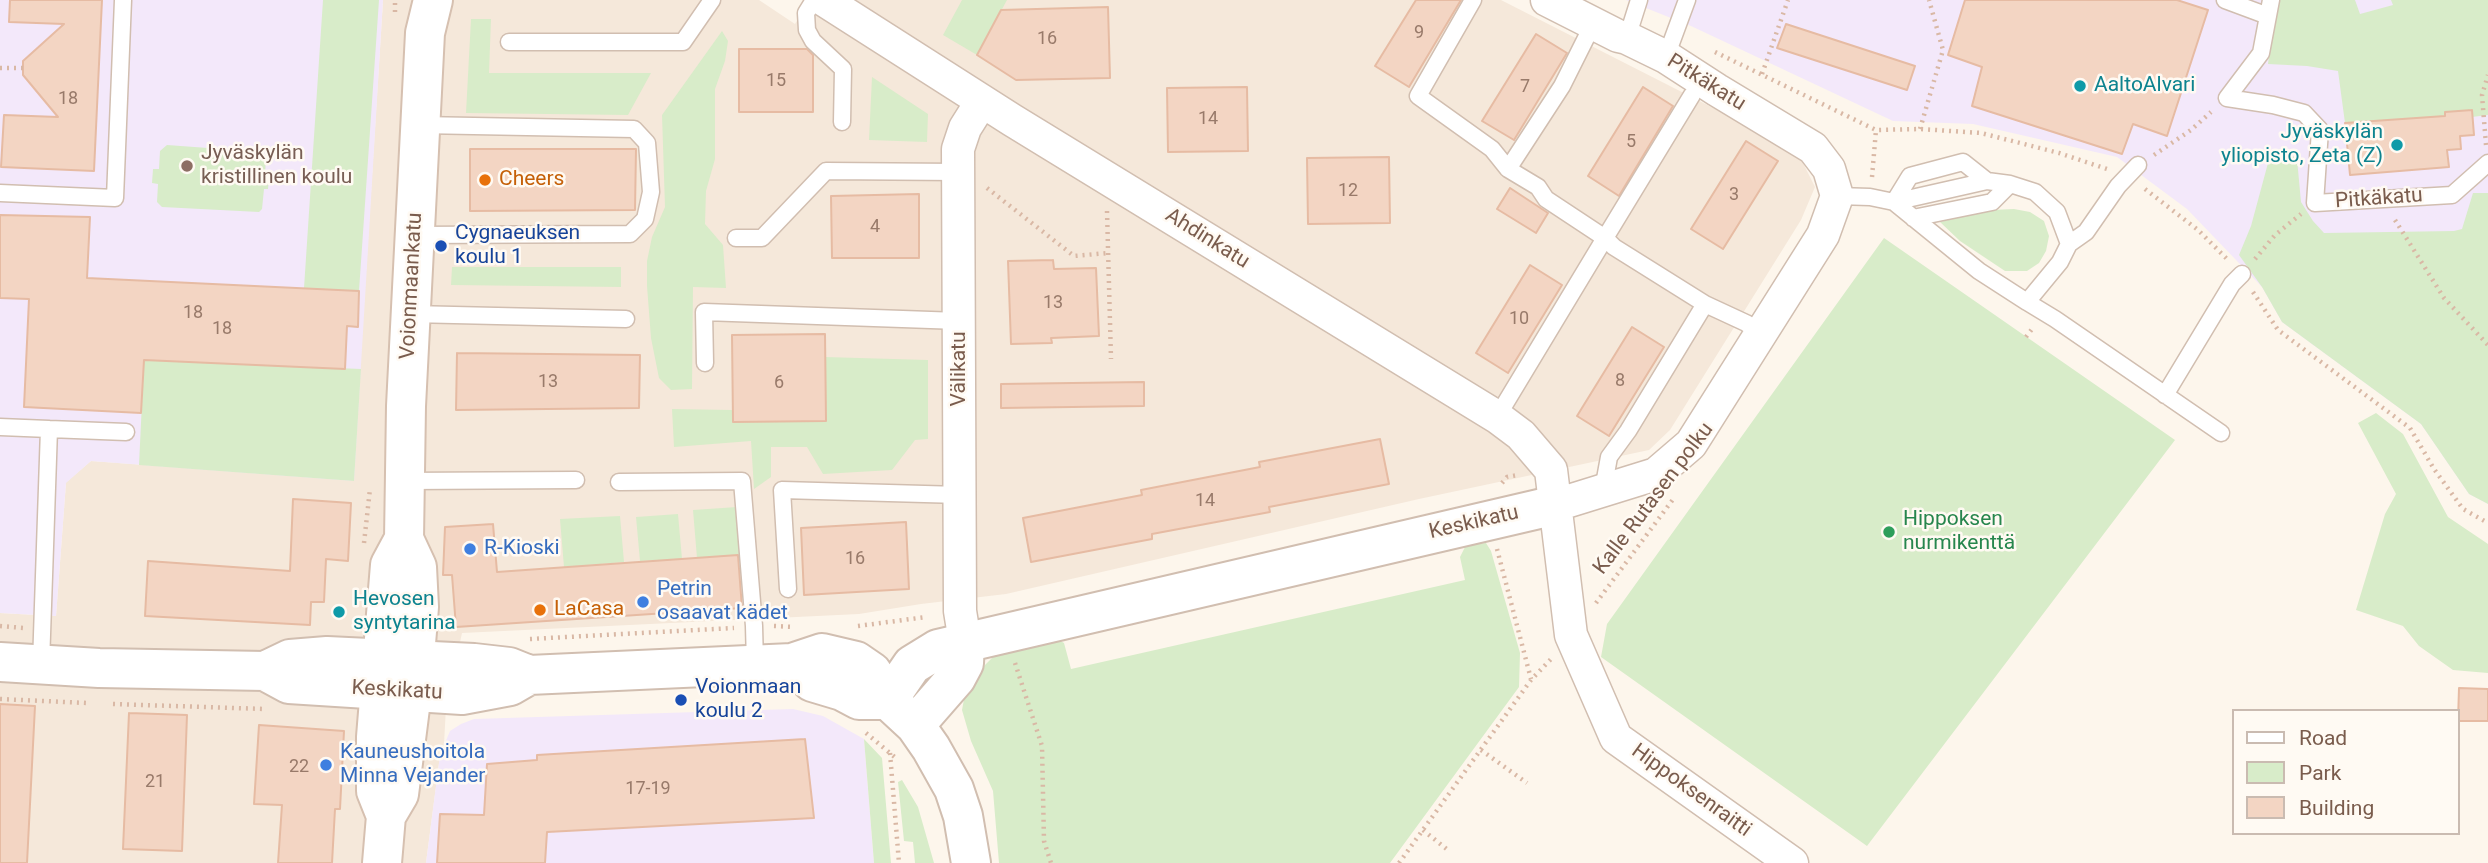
<!DOCTYPE html>
<html>
<head>
<meta charset="utf-8">
<style>
	body { margin:0 }
	#map { position:relative; width:2488px; height:863px; overflow:hidden; background:#fdf6ec; font-family:Roboto,sans-serif }
	canvas { display:block }
	.legend { position:absolute; left:2232px; top:709px; width:228px; height:126px; box-sizing:border-box; background:#fffaf3; border:2px solid #cabbb1; margin:0; padding:9px 12px; list-style:none; font-size:21px; color:#7a5c4d }
	.legend li { display:flex; align-items:center; gap:14px; height:35px }
	.legend b { width:35px; border:2px solid #cabbb1 }
</style>
</head>
<body>
<div id="map">
<canvas width="2488" height="863"></canvas>
<ul class="legend">
<li><b style="height:9px;background:#fff"></b>Road</li>
<li><b style="height:19px;background:#d8ecc9"></b>Park</li>
<li><b style="height:19px;background:#f3d5c3"></b>Building</li>
</ul>
</div>
<script>
const ctx = document.querySelector('canvas').getContext('2d');
ctx.lineJoin = 'round';
function paint(path, color) { ctx.fillStyle = color; ctx.fill(path, 'evenodd'); }
const shape = rows => new Path2D(rows.map(r => 'M' + r).join(''));
function trace(path, color, width, dash) { ctx.strokeStyle = color; ctx.lineWidth = width; ctx.lineCap = dash ? 'butt' : 'round'; ctx.setLineDash(dash || []); ctx.stroke(path); }
function label(font, color, halo, rows, align = 'center') {
  ctx.font = font + ' Roboto,sans-serif'; ctx.lineWidth = 5; ctx.setLineDash([]); ctx.textBaseline = 'middle'; ctx.strokeStyle = halo; ctx.fillStyle = color; for (const [text, x, y, turn = 0] of rows) {
    ctx.save(); ctx.translate(x, y); ctx.rotate((+turn || 0) * Math.PI / 180); ctx.textAlign = isNaN(turn) ? turn : align; if (halo) ctx.strokeText(text, 0, 0); ctx.fillText(text, 0, 0); ctx.restore();
  }
}
paint(shape([
	[383,0,759,0,795,24,809,0,1501,0,1782,143,1801,159,1815,187,1801,220,1670,430,1649,450,1419,499,1006,594,921,604,859,614,462,633,446,707,444,744,440,756,426,863,0,863,0,613,56,616,66,482,91,461,353,480]
]), '#f5e8da');
paint(shape([
	[0,0,383,0,354,481,91,461,66,483,56,616,0,613],
	[1626,0,2488,0,2488,504,2469,494,2421,424,2282,322,2262,287,2187,209,2117,157,1973,124,1893,121,1691,26],
	[793,709,823,716,864,739,874,863,426,863,440,755,450,731,461,724,474,719]
]), '#f3e8fa');
paint(shape([
	[323,0,379,0,359,291,304,288],
	[962,0,1007,0,977,55,943,35],
	[2276,0,2355,0,2360,14,2393,5,2391,0,2488,0,2488,115,2472,117,2472,110,2445,112,2445,116,2345,123,2338,71,2307,66,2268,64],
	[471,19,491,19,489,73,651,73,628,115,466,113],
	[722,31,728,41,725,61,715,89,715,159,706,191,705,224,723,245,726,288,693,287,692,389,671,390,659,378,651,338,647,286,647,261,652,237,665,207,662,115],
	[872,77,928,114,927,142,869,140],
	[167,145,263,152,266,156,265,177,269,177,268,189,264,189,262,209,259,212,162,207,157,202,158,184,152,183,153,169,159,169,160,151],
	[2282,148,2297,159,2301,202,2313,221,2324,233,2454,231,2462,229,2473,193,2488,193,2488,504,2469,494,2421,424,2282,322,2262,287,2239,255,2251,226,2271,152],
	[2014,209,2030,212,2044,221,2049,236,2046,251,2039,263,2027,271,2005,271,1960,241,1940,222,1991,210],
	[1884,238,2175,440,1867,846,1601,657,1607,624],
	[452,267,621,267,621,287,451,285],
	[825,357,928,360,928,439,915,440,892,470,823,474,807,447,771,447,771,477,754,489,751,441,674,447,672,409,732,410,733,422,825,421],
	[144,360,361,369,354,481,139,465],
	[2376,413,2403,434,2448,517,2488,544,2488,673,2453,670,2419,646,2403,626,2356,610,2385,514,2396,494,2358,423],
	[737,507,740,555,697,558,693,510],
	[678,514,682,559,640,561,636,517],
	[620,516,624,562,564,567,560,519],
	[1486,543,1491,551,1520,653,1519,687,1390,863,999,863,993,791,971,741,962,710,965,694,974,676,994,656,1015,642,1057,639,1064,643,1071,669,1465,580,1460,557,1466,545],
	[864,739,882,758,891,863,874,863],
	[902,780,918,807,934,863,915,863,913,842,904,841,898,782]
]), '#d8ecc9');
const building = shape([
	[10,0,102,0,94,171,1,167,4,115,58,117,23,75,23,61,64,24,9,22,10,0],
	[1416,0,1461,0,1409,87,1375,66,1416,0],
	[1965,0,2177,0,2208,10,2167,136,2133,124,2122,154,1972,106,1982,67,1948,55,1965,0],
	[1108,7,1110,78,1016,80,977,55,1001,10,1108,7],
	[1786,24,1915,66,1907,90,1777,48,1786,24],
	[1536,34,1567,53,1514,140,1482,121,1536,34],
	[739,49,807,49,813,55,813,112,739,112,739,49],
	[1247,87,1248,151,1168,152,1167,88,1247,87],
	[1643,87,1673,106,1619,196,1588,176,1643,87],
	[2472,110,2474,135,2460,136,2461,149,2447,150,2449,167,2350,175,2345,123,2445,116,2445,112,2472,110],
	[1746,141,1778,161,1723,249,1691,229,1746,141],
	[470,149,636,149,635,210,470,211,470,149],
	[1389,157,1390,223,1308,224,1307,158,1389,157],
	[1510,188,1548,213,1536,233,1497,209,1510,188],
	[919,194,919,258,832,258,831,196,919,194],
	[0,215,90,217,87,278,359,291,358,327,347,326,345,369,144,360,141,413,24,407,29,299,0,298,0,215],
	[1053,260,1054,269,1096,268,1099,336,1051,338,1052,343,1011,344,1008,261,1053,260],
	[1530,265,1562,285,1508,373,1476,353,1530,265],
	[1632,327,1664,347,1609,436,1577,416,1632,327],
	[825,334,826,421,733,422,732,335,825,334],
	[457,353,640,355,639,408,456,410,457,353],
	[1144,382,1144,406,1001,408,1001,384,1144,382],
	[1380,439,1389,484,1269,507,1270,512,1152,534,1152,539,1031,562,1023,518,1142,495,1141,490,1260,467,1259,462,1380,439],
	[293,499,351,503,348,561,326,559,324,602,311,602,310,625,145,616,148,561,290,571,293,499],
	[906,522,909,589,804,595,801,528,906,522],
	[493,524,497,572,738,555,742,608,456,627,452,575,443,575,445,527,493,524],
	[2459,688,2488,689,2488,721,2458,721,2459,688],
	[0,704,35,706,27,863,0,863,0,704],
	[129,713,187,715,182,851,123,849,129,713],
	[259,725,344,731,340,809,335,809,332,863,278,863,282,805,254,804,259,725],
	[805,739,814,818,547,832,545,863,437,863,440,814,484,815,487,764,537,760,537,755,805,739]
]);
paint(building, '#f3d5c3');
trace(building, '#e6bba3', 2);
const service = shape([
	[814,0,806,13,807,30,813,41,843,69,842,122],
	[1473,0,1418,96,1492,149,1508,169],
	[2225,0,2268,16],
	[2271,0,2261,53,2227,98,2273,105,2304,113,2320,130,2315,203,2452,195,2488,163],
	[1593,24,1562,86,1508,169,1538,187,1546,199,1605,238,1692,95],
	[1627,38,1639,0],
	[509,42,683,42,712,0],
	[1666,57,1687,0],
	[0,193,115,198,123,0],
	[1837,196,1870,197,1894,202,1987,181,2010,184,2035,192,2057,212,2069,244,2060,262,2027,302,1979,271,1894,202],
	[1894,202,1910,176,1963,162,1987,181],
	[1913,218,1992,202,2010,184],
	[415,235,630,234,645,219,651,192,647,143,634,129,420,125],
	[736,238,762,238,826,171,959,172],
	[2069,244,2086,232,2118,186,2138,165],
	[2027,302,2055,319,2221,433],
	[411,314,626,319],
	[705,363,704,312,959,321],
	[2165,395,2232,284,2242,274],
	[1497,417,1605,238,1614,247,1705,304,1746,323,1761,333],
	[0,427,49,429,41,664],
	[49,429,126,432],
	[405,481,576,480],
	[619,482,742,481,754,626,755,664],
	[1603,490,1609,457,1628,431,1705,304],
	[788,589,782,490,960,495]
]);
const minor = shape([
	[824,0,1012,120,1497,417,1521,435,1551,470,1571,635,1616,738,1792,863],
	[1547,0,1618,36,1627,38,1666,57,1717,90,1813,148,1829,169,1837,196,1823,235,1691,444,1656,474,1556,505],
	[965,642,960,611,958,149,965,128,982,101]
]);
const tertiary = shape([
	[0,662,99,668,265,671,289,684,462,695,510,686,529,675],
	[792,663,812,682,842,691,859,700,888,700],
	[265,671,290,659,327,656,474,663,509,667,529,675,792,663,822,653,856,661,872,672,888,700,915,725,931,748,954,789,963,816,971,863],
	[888,700,912,665,938,649,1556,505],
	[915,725,956,678,964,663,965,642]
]);
const secondary = shape([
	[386,816,399,794,412,692,419,607,417,567,404,539,406,406,425,33,433,0],
	[382,863,386,816,376,791,376,737,390,565,404,539]
]);
trace(service, '#d1beb0', 19);
trace(minor, '#d1beb0', 35);
trace(tertiary, '#d1beb0', 42);
trace(secondary, '#d6c0b0', 42);
trace(shape([
	[395,12,395,0],
	[1715,52,1876,130,1920,129,1981,133,2059,153,2107,169],
	[0,68,23,68],
	[1762,74,1788,0],
	[1920,129,1943,50,1929,0],
	[2486,145,2482,95,2488,75],
	[2154,155,2191,130,2211,112],
	[1872,177,1876,130],
	[987,188,1074,256,1108,253],
	[2145,189,2198,230,2228,260],
	[1107,211,1111,359],
	[2395,220,2444,298,2488,345],
	[2255,259,2275,235,2301,214],
	[2253,292,2278,330,2410,428,2434,469,2463,509,2488,523],
	[2026,337,2032,329],
	[1502,483,1507,477,1518,475],
	[364,543,370,489],
	[1497,549,1531,679],
	[1596,603,1674,498],
	[0,626,24,628],
	[774,626,794,627],
	[858,626,926,617],
	[530,639,734,628],
	[1015,663,1042,746,1044,841,1051,863],
	[0,699,87,703],
	[113,704,265,709],
	[866,733,897,759],
	[1481,750,1527,783],
	[890,753,899,863],
	[1423,830,1449,851],
	[1399,863,1531,680,1551,659]
]), '#d9b8a5', 4.5, [2, 5]);
trace(service, '#fff', 16);
trace(minor, '#fff', 32);
trace(tertiary, '#fff', 38);
trace(secondary, '#fff', 38);
for (const [x, y, r, color] of [
	[2080,86,7,"#0f9aa8"],
	[2397,145,7,"#0f9aa8"],
	[187,166,7,"#8d6e63"],
	[485,180,7,"#e8710a"],
	[441,246,7,"#1a4fb4"],
	[1889,532,7,"#2e9e5b"],
	[470,549,7,"#3f7fe0"],
	[643,602,7,"#3f7fe0"],
	[540,610,7,"#e8710a"],
	[339,612,7,"#0f9aa8"],
	[681,700,7,"#1a4fb4"],
	[326,765,7,"#3f7fe0"]
]) { const dot = new Path2D(); dot.arc(x, y, r, 0, 2 * Math.PI); ctx.fillStyle = color; ctx.fill(dot); trace(dot, '#fffaf3', 2.5); }
label('18px', '#987a6a', null, [
	["9",1419,33],
	["16",1047,39],
	["15",776,81],
	["7",1525,87],
	["18",68,99],
	["14",1208,119],
	["5",1631,142],
	["12",1348,191],
	["3",1734,195],
	["4",875,227],
	["13",1053,303],
	["18",193,313],
	["10",1519,319],
	["18",222,329],
	["8",1620,381],
	["13",548,382],
	["6",779,383],
	["14",1205,501],
	["16",855,559],
	["22",299,767],
	["21",155,782],
	["17-19",648,789]
]);
label('21px', '#7a5c4d', '#fffaf3', [
	["Pitkäkatu",1706,83,32],
	["Pitkäkatu",2379,199,-4],
	["Ahdinkatu",1207,239,32],
	["Voionmaankatu",412,286,-87],
	["Välikatu",960,369,-90],
	["Kalle Rutasen polku",1654,499,-53],
	["Keskikatu",1474,523,-13],
	["Keskikatu",397,691,3],
	["Hippoksenraitti",1691,791,36]
]);
label('21px', '#0d838f', '#fffaf3', [
	["AaltoAlvari",2094,86],
	["Jyväskylän",2383,133,"right"],
	["yliopisto, Zeta (Z)",2383,157,"right"],
	["Hevosen",353,600],
	["syntytarina",353,624]
], 'left');
label('21px', '#785e54', '#fffaf3', [
	["Jyväskylän",201,154],
	["kristillinen koulu",201,178]
], 'left');
label('21px', '#c56008', '#fffaf3', [
	["Cheers",499,180],
	["LaCasa",554,610]
], 'left');
label('21px', '#164399', '#fffaf3', [
	["Cygnaeuksen",455,234],
	["koulu 1",455,258],
	["Voionmaan",695,688],
	["koulu 2",695,712]
], 'left');
label('21px', '#27864d', '#fffaf3', [
	["Hippoksen",1903,520],
	["nurmikenttä",1903,544]
], 'left');
label('21px', '#366cbe', '#fffaf3', [
	["R-Kioski",484,549],
	["Petrin",657,590],
	["osaavat kädet",657,614],
	["Kauneushoitola",340,753],
	["Minna Vejander",340,777]
], 'left');
</script>
</body>
</html>
